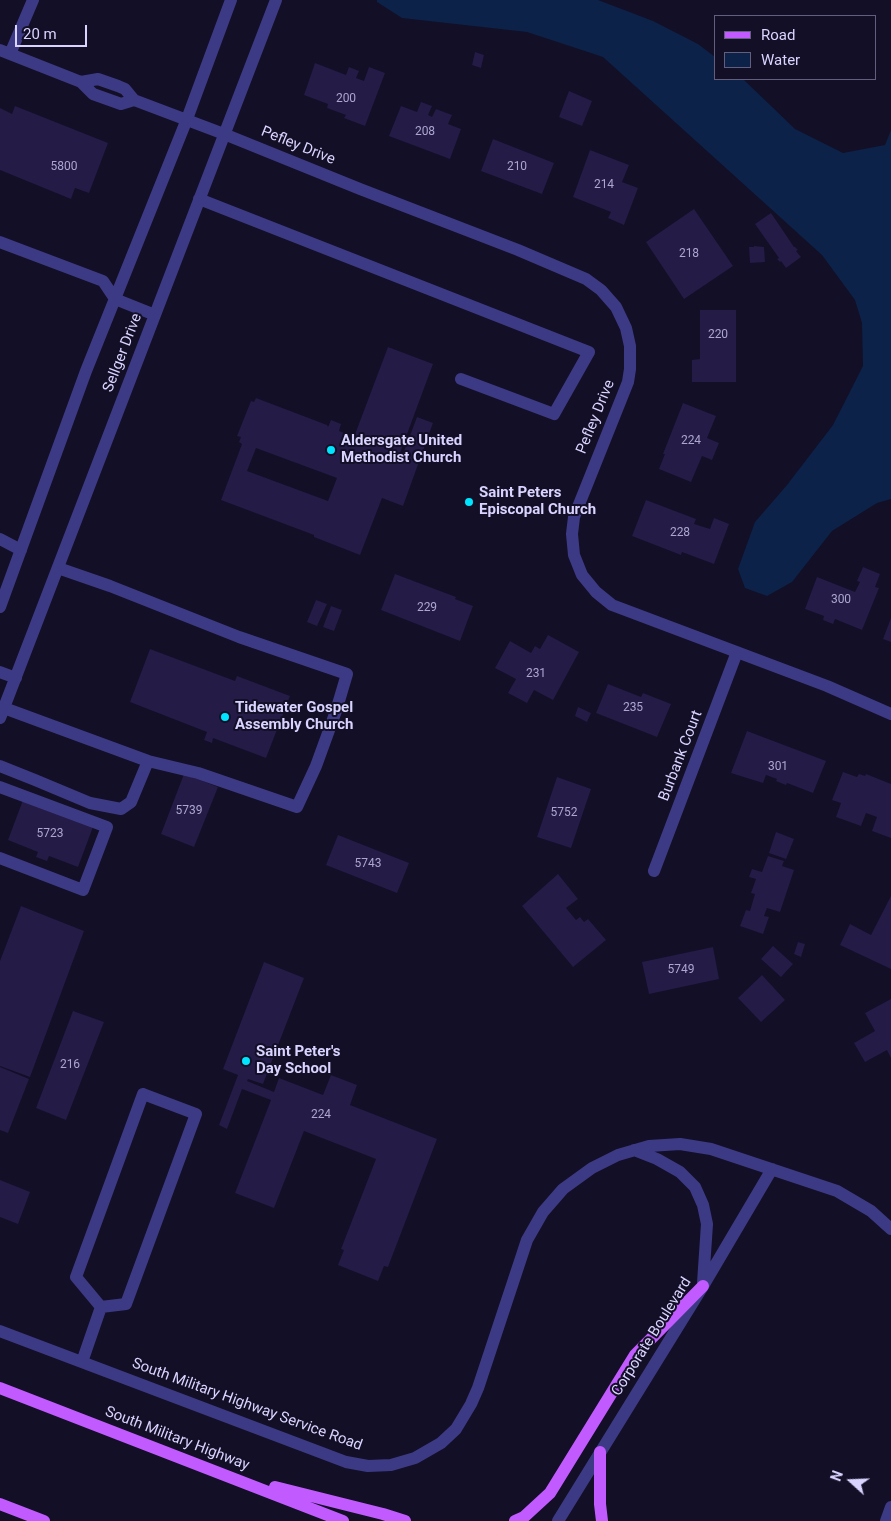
<!DOCTYPE html>
<html>
<head>
<meta charset="utf-8">
<style>
	body { margin:0 }
	#map { position:relative; width:891px; height:1521px; overflow:hidden; background:#130f26; font-family:Roboto,sans-serif }
	canvas { display:block }
	.legend { position:absolute; left:714px; top:15px; width:162px; height:65px; box-sizing:border-box; background:#130f26; border:1px solid #625e7d; margin:0; padding:6px 9px; list-style:none; font-size:15px; color:#d9d4ff }
	.legend li { display:flex; align-items:center; gap:10px; height:25px }
	.legend b { width:25px; border:1px solid #625e7d }
	.north { position:absolute; left:826px; top:1456px; width:50px; height:50px; -webkit-text-stroke:4px #130f26; paint-order:stroke; rotate:290deg; font-size:14px; font-weight:700; line-height:20px; text-align:center; color:#d9d4ff }
	.north::after { content:''; display:block; margin:auto; width:18px; height:22px; background:#d9d4ff; clip-path:polygon(50% 0,100% 100%,50% 72%,0 100%) }
	.scale { position:absolute; left:15px; top:25px; width:72px; height:22px; box-sizing:border-box; border:2px solid #d9d4ff; border-top:0; padding-left:6px; font-size:15px; line-height:18px; white-space:nowrap; color:#d9d4ff; -webkit-text-stroke:4px #130f26; paint-order:stroke }
</style>
</head>
<body>
<div id="map">
<canvas width="891" height="1521"></canvas>
<ul class="legend">
<li><b style="height:6px;background:#c25bff"></b>Road</li>
<li><b style="height:14px;background:#0c2248"></b>Water</li>
</ul>
<div class="north">N</div>
<div class="scale">20 m</div>
</div>
<script>
const ctx = document.querySelector('canvas').getContext('2d');
ctx.lineJoin = 'round';
function paint(path, color) { ctx.fillStyle = color; ctx.fill(path, 'evenodd'); }
const shape = rows => new Path2D(rows.map(r => 'M' + r).join(''));
function trace(path, color, width, dash) { ctx.strokeStyle = color; ctx.lineWidth = width; ctx.lineCap = dash ? 'butt' : 'round'; ctx.setLineDash(dash || []); ctx.stroke(path); }
function label(font, color, halo, rows, align = 'center') {
  ctx.font = font + ' Roboto,sans-serif'; ctx.lineWidth = 4; ctx.setLineDash([]); ctx.textBaseline = 'middle'; ctx.strokeStyle = halo; ctx.fillStyle = color; for (const [text, x, y, turn = 0] of rows) {
    ctx.save(); ctx.translate(x, y); ctx.rotate((+turn || 0) * Math.PI / 180); ctx.textAlign = isNaN(turn) ? turn : align; if (halo) ctx.strokeText(text, 0, 0); ctx.fillText(text, 0, 0); ctx.restore();
  }
}
paint(shape([
	[377,0,598,0,653,21,698,44,715,57,715,79,743,79,795,129,843,153,885,145,891,130,891,499,877,503,832,531,792,582,767,596,745,588,738,569,755,522,787,485,833,425,863,366,862,323,855,300,822,255,603,57,527,32,402,18,377,2]
]), '#0c2248');
paint(shape([
	[475,52,484,55,481,68,472,65],
	[315,63,346,75,349,67,359,71,356,78,364,81,369,67,385,73,365,126,344,118,346,115,327,108,328,104,304,95],
	[569,91,592,101,582,126,559,117],
	[421,102,432,106,428,115,432,117,436,109,452,115,448,124,461,129,450,159,389,136,401,106,417,112],
	[15,106,108,143,89,193,75,188,71,199,0,170,0,108,12,114],
	[493,139,554,163,542,194,481,171],
	[590,150,629,165,622,182,638,188,624,225,608,218,611,212,573,197],
	[694,209,733,266,684,299,646,242],
	[771,213,794,247,795,247,798,250,796,251,801,257,786,268,781,261,780,262,777,259,779,258,755,224],
	[754,246,764,247,765,262,750,263,749,247,754,247],
	[700,310,736,310,736,382,692,382,692,360,700,359],
	[388,347,433,364,400,453,403,454,417,417,433,423,403,506,382,498,360,555,314,537,314,535,221,500,242,444,239,442,241,437,237,436,251,401,254,402,256,398,327,425,328,427,331,420,341,424,339,431,354,437],
	[256,448,337,478,328,501,247,471],
	[683,403,716,416,707,438,719,443,712,460,702,456,691,482,659,469,665,454,663,454],
	[646,500,696,519,694,524,710,529,714,518,729,524,714,564,682,552,681,555,632,536],
	[863,567,880,574,875,587,879,588,862,630,835,619,833,624,823,620,824,616,805,609,817,577,855,592,860,582,857,581],
	[395,574,456,597,455,599,473,606,460,641,381,610],
	[316,600,327,604,317,626,307,622],
	[331,606,342,610,334,631,323,627],
	[891,618,891,642,883,639],
	[548,635,579,652,553,700,534,690,527,703,508,693,516,679,495,668,510,641,531,653,535,646,540,649],
	[150,649,235,681,237,676,290,696,266,758,213,738,212,743,204,740,207,732,130,702],
	[608,684,641,697,643,693,671,704,657,737,596,713],
	[578,707,591,713,587,722,575,716],
	[747,731,826,761,813,793,787,783,786,785,776,781,777,779,766,775,763,783,731,773],
	[843,772,857,777,859,774,865,776,866,774,891,784,891,838,872,831,877,817,866,813,861,826,836,817,841,803,832,800],
	[184,774,218,787,194,847,161,834],
	[557,777,591,789,571,848,537,837],
	[23,800,93,827,78,867,49,856,47,861,36,857,38,852,8,840],
	[776,832,794,839,786,859,769,853],
	[338,835,409,863,397,893,326,865],
	[768,856,784,861,782,866,794,870,780,912,767,908,764,916,769,917,763,934,740,926,746,910,750,911,755,894,751,893,756,879,749,877,752,869,762,872],
	[558,874,578,899,566,908,576,920,580,917,584,922,588,919,606,940,573,967,522,906],
	[891,896,891,969,840,945,850,924,871,935],
	[21,906,84,931,30,1077,0,1066,0,961],
	[798,942,805,944,801,957,794,954],
	[773,946,793,964,781,977,761,959],
	[713,947,719,979,649,994,642,962],
	[264,962,304,978,263,1084,248,1079,247,1081,274,1092,279,1078,323,1095,331,1075,357,1085,350,1105,437,1139,388,1267,384,1266,378,1281,338,1265,344,1250,341,1249,376,1159,304,1131,274,1208,235,1193,271,1100,242,1089,227,1129,219,1125,238,1075,223,1069],
	[762,975,785,1000,761,1022,738,998],
	[891,999,891,1058,887,1050,865,1062,854,1043,875,1031,865,1013],
	[73,1011,104,1022,66,1120,36,1108],
	[0,1067,29,1079,8,1133,0,1130],
	[0,1180,30,1192,18,1224,0,1217]
]), '#241b47');
trace(shape([
	[0,50,81,82,93,94,121,104,134,100],
	[10,54,33,0],
	[81,82,98,79,118,86,125,89,134,100,224,134,360,189,518,250,586,279,601,290,616,307,626,328,630,346,630,369,628,382,574,517,572,534,574,555,582,575,596,592,612,605,827,686,891,714],
	[199,199,589,352,554,414,461,379],
	[0,242,103,281,115,299,155,315],
	[0,539,21,550],
	[58,568,110,586,239,637,347,674,336,711,316,766,297,807,198,773,148,761],
	[0,607,86,371,187,119,231,0],
	[0,672,16,678],
	[0,718,276,0],
	[0,766,35,780,90,803,121,809,131,802,148,761,4,708],
	[0,787,107,827,83,890,0,858],
	[654,871,737,652],
	[143,1094,196,1114,126,1304,101,1307,76,1277,143,1094],
	[634,1150,657,1159,680,1172,695,1187,703,1205,707,1224,703,1283],
	[0,1331,346,1462,368,1466,391,1465,415,1458,441,1443,456,1429,471,1404,478,1388,527,1240,543,1212,563,1189,592,1168,618,1155,649,1146,680,1144,711,1149,837,1191,871,1211,891,1229],
	[82,1362,101,1307],
	[558,1521,703,1286,772,1169],
	[886,1521,891,1507]
]), '#3d3a85', 12);
trace(shape([
	[0,1388,343,1521],
	[600,1452,600,1504,602,1521],
	[275,1487,383,1514,405,1521],
	[0,1504,44,1521],
	[515,1521,524,1517,550,1493,635,1355,703,1286]
]), '#c25bff', 12);
for (const [x, y, r, color] of [
	[331,450,5,"#00e5ff"],
	[469,502,5,"#00e5ff"],
	[225,717,5,"#00e5ff"],
	[246,1061,5,"#00e5ff"]
]) { const dot = new Path2D(); dot.arc(x, y, r, 0, 2 * Math.PI); ctx.fillStyle = color; ctx.fill(dot); trace(dot, '#130f26', 2); }
label('12px', '#aca6d1', null, [
	["200",346,99],
	["208",425,132],
	["5800",64,167],
	["210",517,167],
	["214",604,185],
	["218",689,254],
	["220",718,335],
	["224",691,441],
	["228",680,533],
	["300",841,600],
	["229",427,608],
	["231",536,674],
	["235",633,708],
	["301",778,767],
	["5739",189,811],
	["5752",564,813],
	["5723",50,834],
	["5743",368,864],
	["5749",681,970],
	["216",70,1065],
	["224",321,1115]
]);
label('15px', '#d9d4ff', '#130f26', [
	["Pefley Drive",298,146,22],
	["Sellger Drive",123,353,-69],
	["Pefley Drive",596,417,-68],
	["Burbank Court",681,756,-69],
	["Corporate Boulevard",652,1337,-58],
	["South Military Highway Service Road",247,1405,20],
	["South Military Highway",177,1439,21]
]);
label('bold 15px', '#d9d4ff', '#130f26', [
	["Aldersgate United",341,441],
	["Methodist Church",341,458],
	["Saint Peters",479,493],
	["Episcopal Church",479,510],
	["Tidewater Gospel",235,708],
	["Assembly Church",235,725],
	["Saint Peter's",256,1052],
	["Day School",256,1069]
], 'left');
</script>
</body>
</html>
